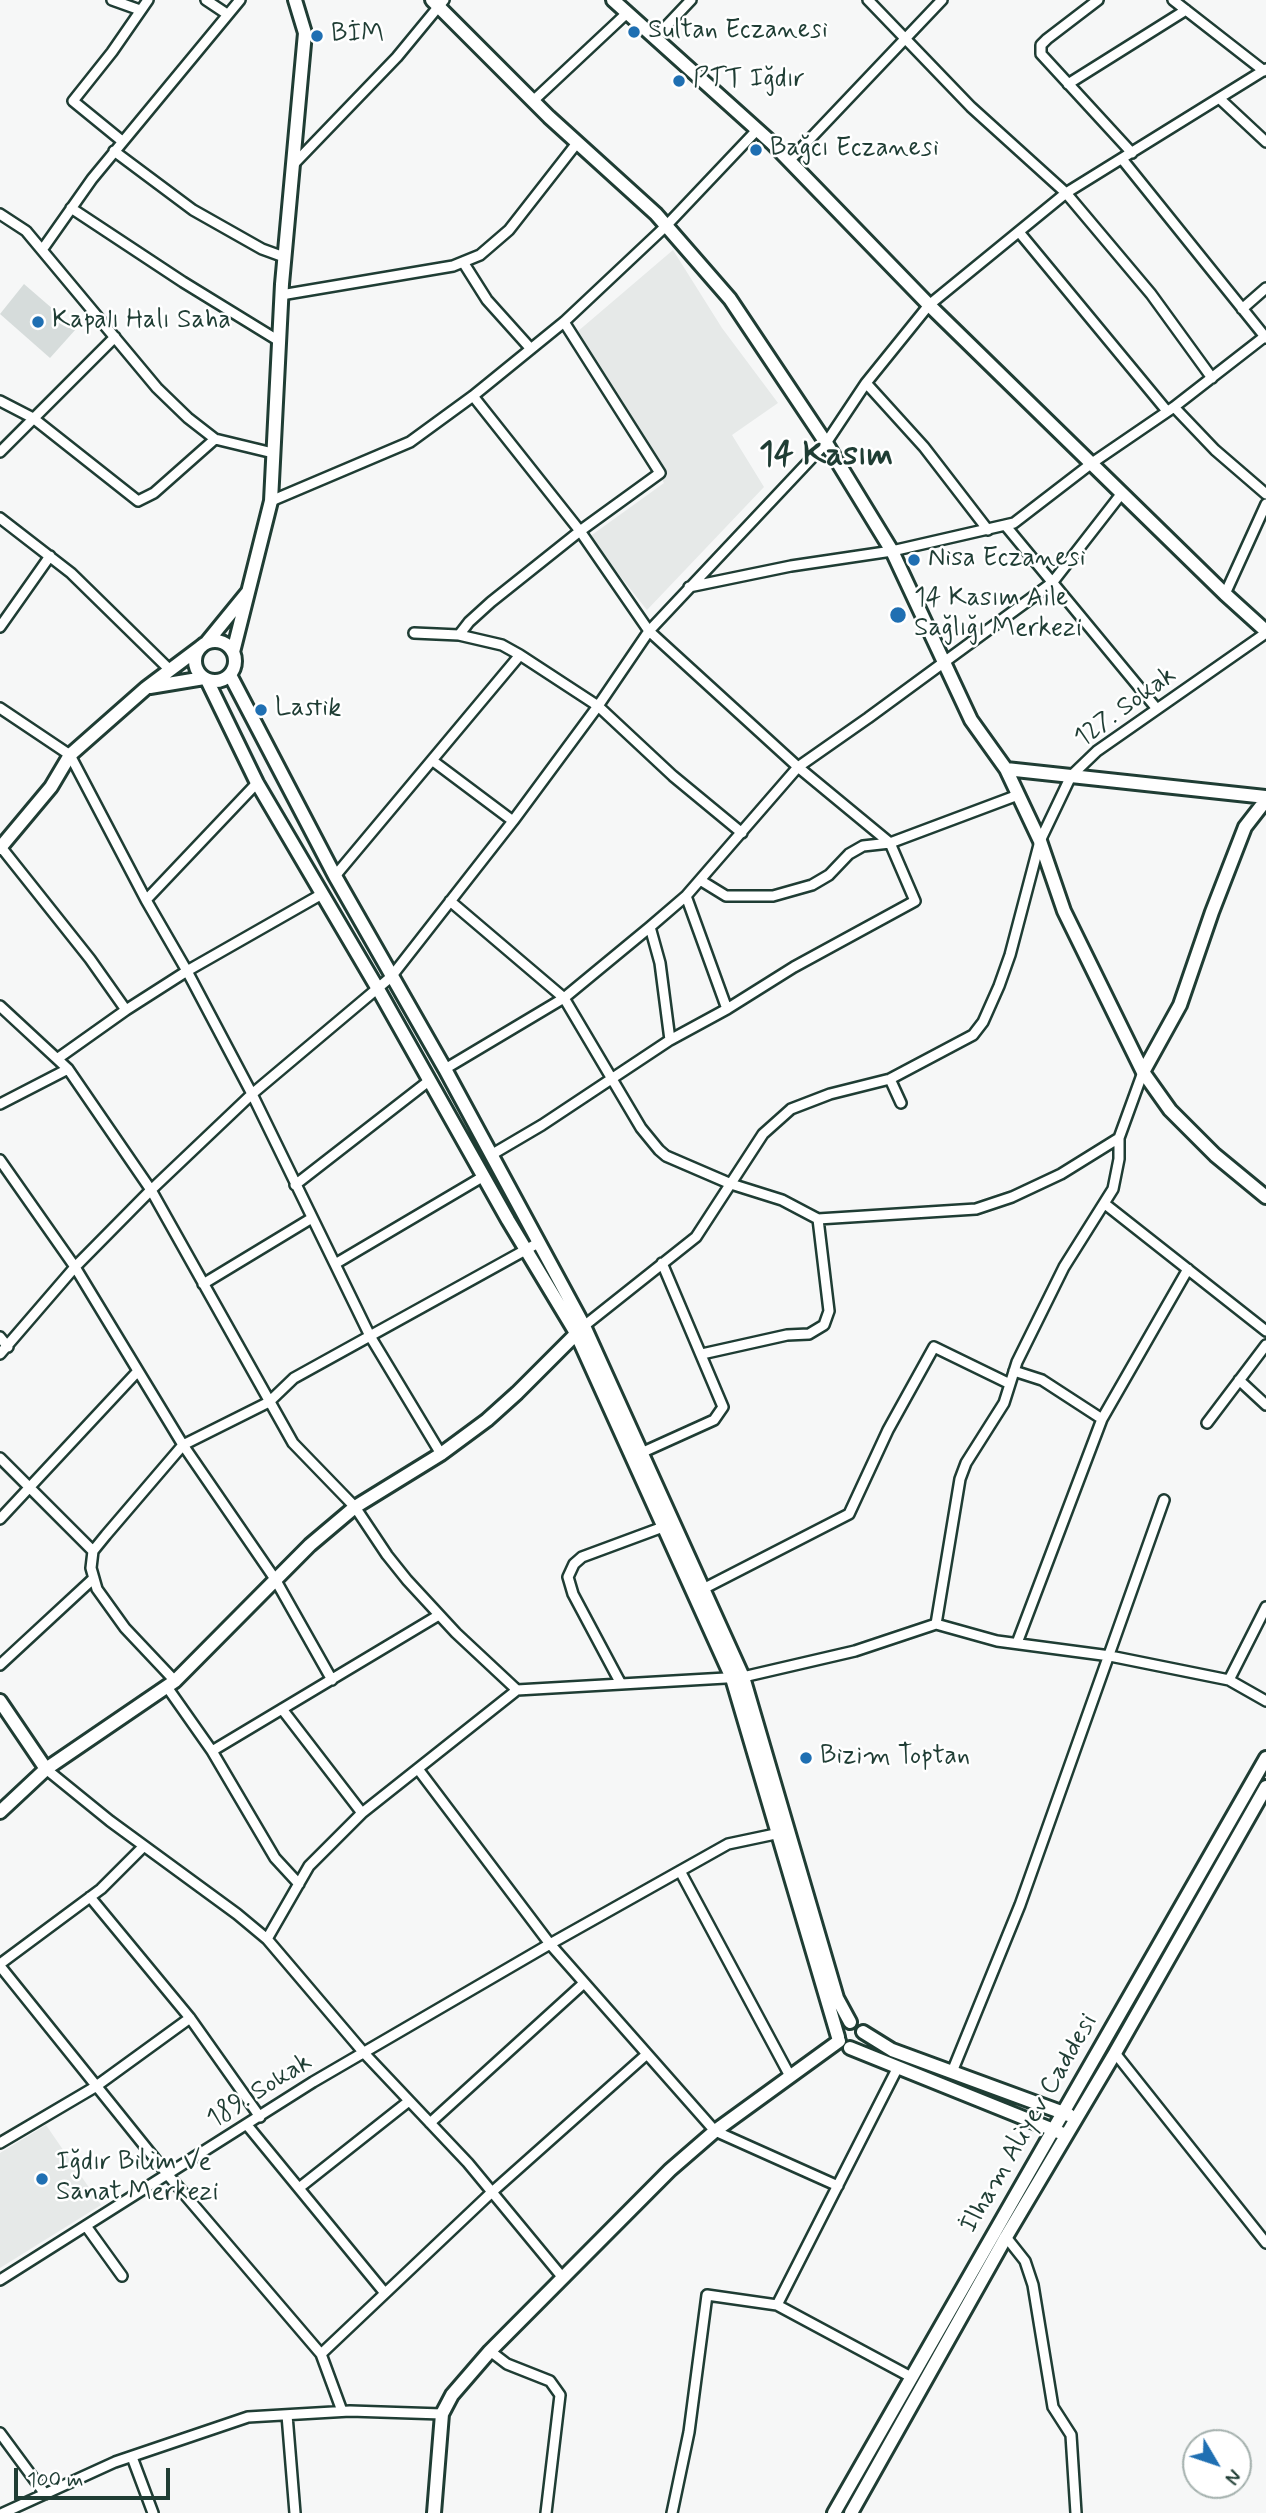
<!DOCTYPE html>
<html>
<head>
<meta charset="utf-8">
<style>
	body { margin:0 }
	#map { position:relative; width:1266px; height:2513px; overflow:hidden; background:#f6f7f7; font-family:Mynerve,sans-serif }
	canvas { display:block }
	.north { position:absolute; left:1182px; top:2429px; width:70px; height:70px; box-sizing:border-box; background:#fff; border:2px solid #a5b1ae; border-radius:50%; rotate:129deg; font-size:19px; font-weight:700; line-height:28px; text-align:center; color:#1f3d34 }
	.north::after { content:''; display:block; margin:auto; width:24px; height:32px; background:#1f6fb2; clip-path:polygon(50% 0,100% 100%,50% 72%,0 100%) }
	.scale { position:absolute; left:14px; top:2468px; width:156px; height:32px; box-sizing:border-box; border:4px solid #1f3d34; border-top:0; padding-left:9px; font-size:21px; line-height:24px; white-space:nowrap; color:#1f3d34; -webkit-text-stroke:5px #fff; paint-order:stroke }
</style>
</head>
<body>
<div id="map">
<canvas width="1266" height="2513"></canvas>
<div class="north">N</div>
<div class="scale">100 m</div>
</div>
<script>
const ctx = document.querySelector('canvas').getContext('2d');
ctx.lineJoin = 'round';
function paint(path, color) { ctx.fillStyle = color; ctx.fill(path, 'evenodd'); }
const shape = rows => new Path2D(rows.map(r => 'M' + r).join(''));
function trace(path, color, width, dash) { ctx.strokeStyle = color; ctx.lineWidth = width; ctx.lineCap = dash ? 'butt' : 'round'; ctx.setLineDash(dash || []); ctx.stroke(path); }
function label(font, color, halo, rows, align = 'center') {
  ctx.font = font + ' Mynerve,sans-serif'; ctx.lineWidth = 5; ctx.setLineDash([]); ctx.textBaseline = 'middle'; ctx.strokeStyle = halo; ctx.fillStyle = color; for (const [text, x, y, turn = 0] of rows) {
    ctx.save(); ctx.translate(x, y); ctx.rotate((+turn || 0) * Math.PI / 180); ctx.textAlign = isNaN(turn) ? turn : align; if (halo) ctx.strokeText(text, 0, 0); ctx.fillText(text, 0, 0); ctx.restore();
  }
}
paint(shape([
	[673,250,722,328,778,403,732,435,764,487,647,610,589,537,664,483,577,332],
	[46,2125,101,2205,0,2268,0,2153]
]), '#e6e9e8');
paint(shape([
	[24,284,76,329,50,358,0,314]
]), '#d6dcdb');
const street = shape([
	[112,0,140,10],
	[206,0,227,14],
	[868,0,971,107,1066,193,1151,294,1212,378],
	[1098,0,1047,39,1041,45,1041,54,1132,153],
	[1173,0,1264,71],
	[655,38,691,0],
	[1068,84,1186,10],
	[1220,99,1266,142],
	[533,101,627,13],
	[122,141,73,101,112,52,148,0],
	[114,151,193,210,262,249,284,257],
	[1122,159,1266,338],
	[789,161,942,0],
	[293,165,397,57,444,0],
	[71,208,183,282,279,341],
	[0,214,26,231,157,388,188,418,215,439,273,453],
	[1019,232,1167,411],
	[42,250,92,179,240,0],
	[463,262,487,300,531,349],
	[281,295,453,266,480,255,509,230,577,143],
	[1242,309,1266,288],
	[866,383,924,447,988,530],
	[473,396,580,531,649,631,798,767,890,843,915,901,794,967,727,1009,670,1040,542,1125,491,1155],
	[0,401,33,418,138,501,154,493,215,439],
	[1174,407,1215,450,1266,494],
	[0,452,115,337],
	[271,501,410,442,473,396,564,322,666,226,757,130],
	[0,518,71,573,170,670],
	[1005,525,1157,709],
	[689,587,791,566,892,551,1014,523,1092,463,1174,407,1264,337],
	[1225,594,1266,504],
	[0,627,50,556],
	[414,633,459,635,502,645,520,655,598,706,673,776,742,833],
	[459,635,469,622,491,602,580,531,660,473,564,322],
	[0,708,70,755,146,900,187,971,252,1094,370,1336,441,1454],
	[433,761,513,821],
	[1,847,90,959,126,1010],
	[335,876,520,655],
	[700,880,726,896,773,896,812,885,829,875,849,854,863,846,890,843,1018,795],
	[686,896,727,1009],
	[146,900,257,783],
	[450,901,564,998,641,1128,659,1150,666,1156,731,1184,782,1200,818,1219,976,1209,1012,1197,1061,1174,1119,1138],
	[650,927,660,963,670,1040],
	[0,1006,68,1069,151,1190,293,1443,355,1507,387,1555,407,1580,456,1633,517,1690],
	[57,1059,126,1010,187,971,322,894],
	[445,1069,564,998,650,927,686,896,798,767,868,718,1052,583,1122,493],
	[890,1079,901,1103],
	[0,1104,68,1069],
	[0,1160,75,1267,183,1445,275,1579,332,1680],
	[295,1185,430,1080],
	[1105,1204,1266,1331],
	[335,1264,484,1176],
	[203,1284,312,1218],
	[584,1326,696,1237,763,1134,791,1109,830,1094,890,1079,973,1035,983,1022,999,986,1010,955,1040,841,1071,776,1097,751,1266,633],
	[0,1337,8,1347],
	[0,1354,75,1267,151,1190,252,1094,391,977,513,821,598,706,649,631,826,443,866,383,929,305,1066,193,1266,69],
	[702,1354,787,1335,809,1334,824,1325,829,1311,818,1219],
	[1014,1371,1042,1380,1102,1419],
	[1239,1380,1266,1405],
	[1207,1423,1266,1345],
	[641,1453,714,1420,723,1407,662,1263],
	[0,1458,93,1551],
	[0,1519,138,1371],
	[703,1589,849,1514,888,1430,934,1347,1010,1384],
	[936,1624,960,1479,966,1463,1004,1403,1017,1362,1064,1267,1113,1189,1119,1159,1119,1138,1143,1072],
	[1017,1643,1102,1419,1188,1269],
	[0,1665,94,1578],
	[1229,1680,1266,1607],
	[175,1681,125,1628,97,1589,91,1568,93,1551,106,1535,183,1445,269,1402,294,1378,538,1243],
	[621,1684,573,1594,568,1577,574,1564,582,1557,663,1527],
	[167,1687,212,1751,439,1615],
	[282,1709,362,1813],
	[212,1751,275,1858,299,1884],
	[46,1769,110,1821,237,1914,267,1939,364,2053,468,2163,563,2278],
	[418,1769,550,1944,715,2131,838,2186],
	[680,1871,790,2076],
	[90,1897,190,2018,260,2117],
	[267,1939,309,1866,362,1813,517,1690,743,1677,855,1651,936,1624,997,1641,1110,1656,1229,1680,1266,1701],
	[0,1964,101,1889,144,1846],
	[0,1966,168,2175,321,2354],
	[1115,2053,1266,2243],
	[952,2072,1020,1905,1164,1500],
	[430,2123,584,1983],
	[247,2125,384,2292],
	[0,2143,95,2087,190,2018],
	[299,2188,409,2101],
	[86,2226,122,2276],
	[1006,2237,1025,2261,1033,2285,1053,2407,1071,2435,1076,2513],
	[0,2280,313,2082,550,1944,728,1844,780,1833],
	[777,2305,897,2069],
	[490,2351,507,2364,550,2381,560,2395,546,2513],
	[342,2411,321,2354,492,2192,647,2054],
	[287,2415,295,2513],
	[0,2433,45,2494],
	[132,2457,153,2513],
	[3,2513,115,2462,248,2417,350,2411,442,2414],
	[672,2513,689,2432,707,2295,777,2305,911,2377]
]);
const secondary = shape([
	[432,0,549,117,656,214,730,299,826,443,892,551,971,720,1006,769,1040,841,1064,911,1143,1072,1170,1110,1215,1155,1266,1197],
	[613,0,772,143,929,305,1225,594,1266,631],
	'195 661a20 20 0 1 1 40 0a20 20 0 1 1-40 0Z',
	[207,642,247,593],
	[233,652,271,501,282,284,305,33,295,0],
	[230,675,335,876,445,1069,584,1326,743,1677,837,1998,850,2022],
	[207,680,257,783,378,989,508,1220,576,1333,732,1678,838,2037],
	[150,687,204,678],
	[1006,769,1266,797],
	[0,848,51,787,70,755,146,688,202,646],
	[1143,1072,1180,1005,1212,912,1245,827,1266,800],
	[0,1701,46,1769],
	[0,1812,46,1769,175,1681,310,1545,355,1507,441,1454,487,1420,517,1393,581,1329],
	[863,2032,892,2050,1069,2115],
	[850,2048,1061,2133],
	[434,2513,442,2414,452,2395,490,2351,670,2170,715,2131,839,2041],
	[834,2513,1266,1758],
	[851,2513,1006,2237,1115,2053,1266,1787]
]);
trace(street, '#1f3d34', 14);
trace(secondary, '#1f3d34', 18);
trace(street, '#fff', 9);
trace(secondary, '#fff', 12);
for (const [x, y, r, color] of [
	[634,32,7,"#1f6fb2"],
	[317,36,7,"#1f6fb2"],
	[679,81,7,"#1f6fb2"],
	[756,150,7,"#1f6fb2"],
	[38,322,7,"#1f6fb2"],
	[914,560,7,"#1f6fb2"],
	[898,615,9,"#1f6fb2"],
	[261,710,7,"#1f6fb2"],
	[806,1758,7,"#1f6fb2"],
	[42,2179,7,"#1f6fb2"]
]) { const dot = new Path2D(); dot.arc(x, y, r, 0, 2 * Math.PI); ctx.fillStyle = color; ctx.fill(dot); trace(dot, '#fff', 2.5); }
label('26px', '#1f3d34', '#fff', [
	["Sultan Eczanesi",648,32],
	["BİM",331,36],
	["PTT Iğdır",693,81],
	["Bağcı Eczanesi",770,150],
	["Kapalı Halı Saha",52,322],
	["Nisa Eczanesi",928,560],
	["14 Kasım Aile",914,600],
	["Sağlığı Merkezi",914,630],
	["Lastik",275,710],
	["Bizim Toptan",820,1758],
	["Iğdır Bilim Ve",56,2164],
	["Sanat Merkezi",56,2194]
], 'left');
label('26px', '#1f3d34', '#fff', [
	["127. Sokak",1126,708,-36],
	["189. Sokak",260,2092,-32],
	["İlham Aliyev Caddesi",1030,2124,-60]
]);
label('bold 33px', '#1f3d34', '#fff', [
	["14 Kasım",826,457]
]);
</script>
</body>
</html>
